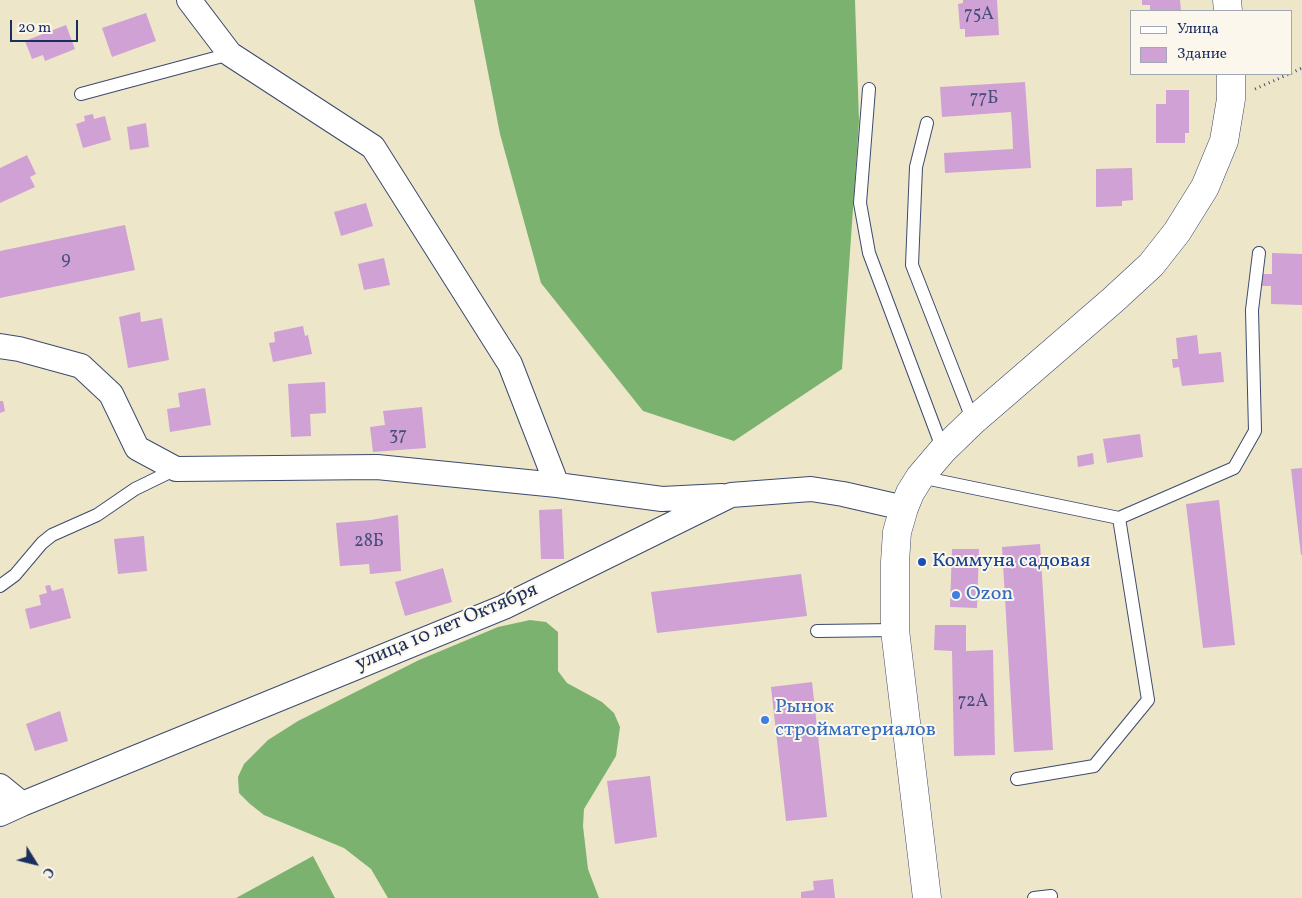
<!DOCTYPE html>
<html>
<head>
<meta charset="utf-8">
<style>
	body { margin:0 }
	#map { position:relative; width:1302px; height:898px; overflow:hidden; background:#eee6c9; font-family:Vollkorn,serif }
	canvas { display:block }
	.legend { position:absolute; left:1130px; top:10px; width:162px; height:65px; box-sizing:border-box; background:#fbf7ec; border:1px solid #a1a7b3; margin:0; padding:6px 9px; list-style:none; font-size:15px; color:#1b2f5e }
	.legend li { display:flex; align-items:center; gap:10px; height:25px }
	.legend b { width:25px; border:1px solid #a1a7b3 }
	.north { position:absolute; left:10px; top:838px; width:50px; height:50px; -webkit-text-stroke:4px #fbf7ec; paint-order:stroke; rotate:126deg; font-size:14px; font-weight:700; line-height:20px; text-align:center; color:#1b2f5e }
	.north::after { content:''; display:block; margin:auto; width:18px; height:22px; background:#1b2f5e; clip-path:polygon(50% 0,100% 100%,50% 72%,0 100%) }
	.scale { position:absolute; left:10px; top:20px; width:68px; height:22px; box-sizing:border-box; border:2px solid #1b2f5e; border-top:0; padding-left:6px; font-size:15px; line-height:18px; white-space:nowrap; color:#1b2f5e; -webkit-text-stroke:4px #fbf7ec; paint-order:stroke }
</style>
</head>
<body>
<div id="map">
<canvas width="1302" height="898"></canvas>
<ul class="legend">
<li><b style="height:6px;background:#fff"></b>Улица</li>
<li><b style="height:14px;background:#cfa1d4"></b>Здание</li>
</ul>
<div class="north">С</div>
<div class="scale">20 m</div>
</div>
<script>
const ctx = document.querySelector('canvas').getContext('2d');
ctx.lineJoin = 'round';
function paint(path, color) { ctx.fillStyle = color; ctx.fill(path, 'evenodd'); }
const shape = rows => new Path2D(rows.map(r => 'M' + r).join(''));
function trace(path, color, width, dash) { ctx.strokeStyle = color; ctx.lineWidth = width; ctx.lineCap = dash ? 'butt' : 'round'; ctx.setLineDash(dash || []); ctx.stroke(path); }
function label(font, color, halo, rows, align = 'center') {
  ctx.font = font + ' Vollkorn,serif'; ctx.lineWidth = 4; ctx.setLineDash([]); ctx.textBaseline = 'middle'; ctx.strokeStyle = halo; ctx.fillStyle = color; for (const [text, x, y, turn = 0] of rows) {
    ctx.save(); ctx.translate(x, y); ctx.rotate((+turn || 0) * Math.PI / 180); ctx.textAlign = isNaN(turn) ? turn : align; if (halo) ctx.strokeText(text, 0, 0); ctx.fillText(text, 0, 0); ctx.restore();
  }
}
paint(shape([
	[474,0,855,0,859,121,842,369,734,441,643,411,541,283,500,134],
	[530,620,546,622,558,632,558,671,567,683,602,702,614,713,620,727,616,756,584,809,583,826,588,869,599,898,388,898,371,869,344,848,264,815,250,804,239,793,238,777,244,764,268,740,298,721,419,660,498,627],
	[313,856,335,898,236,898]
]), '#7cb26f');
paint(shape([
	[963,0,997,0,999,35,965,37,965,29,960,29,958,4,963,3],
	[1142,0,1180,0,1181,11,1150,11,1150,5,1142,5],
	[146,13,156,41,112,57,102,28],
	[66,25,75,49,45,61,43,55,32,59,25,41],
	[1025,82,1031,168,945,173,944,153,1013,149,1012,125,1011,112,942,117,940,87],
	[1166,90,1189,90,1189,133,1185,133,1185,143,1156,143,1156,104,1166,104],
	[93,114,94,119,105,116,111,140,83,148,76,124,85,121,84,116],
	[146,123,149,147,130,150,127,127],
	[27,155,36,174,30,177,35,187,0,203,0,168],
	[1132,168,1133,200,1122,201,1122,206,1096,207,1096,169],
	[366,203,373,226,341,236,334,212],
	[125,225,135,270,0,298,0,251],
	[1272,253,1302,254,1302,305,1271,304,1271,286,1261,286,1262,274,1272,274],
	[384,258,390,285,364,290,358,264],
	[140,312,141,322,162,318,169,360,128,368,119,317],
	[303,326,305,336,308,335,312,354,273,362,269,343,275,342,274,332],
	[1197,335,1199,354,1221,352,1224,382,1182,386,1179,367,1173,368,1172,359,1178,359,1176,338],
	[325,382,326,413,310,414,311,436,291,437,288,384],
	[205,388,211,425,170,432,167,409,180,407,178,393],
	[0,401,3,401,5,411,0,413],
	[422,407,426,448,373,452,370,427,385,425,383,411],
	[1140,434,1143,457,1107,463,1103,439],
	[1093,453,1094,464,1078,467,1077,456],
	[1302,468,1302,555,1301,555,1291,469],
	[1219,500,1235,645,1203,648,1186,504],
	[562,509,564,559,541,559,539,510],
	[398,515,401,571,370,574,369,564,340,566,336,523,371,520],
	[144,536,147,571,118,574,114,539],
	[1040,544,1053,750,1014,752,1002,547],
	[952,549,979,549,977,608,950,607],
	[443,568,452,602,405,616,395,582],
	[801,574,807,616,657,633,651,592],
	[50,585,52,591,63,588,71,618,30,629,25,609,41,605,39,595,47,593,45,586],
	[935,625,966,625,966,651,993,650,995,755,954,756,952,651,934,650],
	[812,682,827,817,786,821,771,687],
	[60,711,68,741,35,751,26,724],
	[650,776,657,837,615,844,607,781],
	[833,879,835,898,801,898,801,892,814,890,813,881]
]), '#cfa1d4');
const service = shape([
	[869,89,860,203,869,253,943,450],
	[81,94,230,54],
	[927,123,916,167,912,265,973,421],
	[920,477,1119,518,1234,468,1255,431,1252,310,1259,253],
	[0,586,15,575,42,543,52,535,97,515,135,489,176,469],
	[817,631,895,630],
	[1017,779,1094,766,1148,700,1119,518],
	[1034,898,1051,896]
]);
const minor = shape([
	[189,0,230,54,373,147,510,364,557,485],
	[0,346,19,349,81,366,111,394,137,448,176,469,377,467,557,485,662,499,722,496],
	[0,786,22,804,504,607,731,495,811,489,843,494,904,508],
	[0,814,22,804]
]);
const tertiary = shape([
	[1227,0,1228,11],
	[927,898,895,630,895,562,897,532,904,508,910,493,920,477,943,450,973,421,1113,300,1151,265,1177,232,1205,187,1224,141,1231,99,1231,74]
]);
trace(service, '#3b4a6e', 14);
trace(minor, '#3b4a6e', 26);
trace(tertiary, '#3b4a6e', 29);
trace(shape([
	[1291,73,1302,68],
	[1255,89,1289,74]
]), '#3b4a6e', 3, [1, 4]);
trace(service, '#fff', 12);
trace(minor, '#fff', 24);
trace(tertiary, '#fff', 28);
for (const [x, y, r, color] of [
	[922,562,5,"#1a4fb4"],
	[956,595,5,"#3f7fe0"],
	[765,720,5,"#3f7fe0"]
]) { const dot = new Path2D(); dot.arc(x, y, r, 0, 2 * Math.PI); ctx.fillStyle = color; ctx.fill(dot); trace(dot, '#fbf7ec', 2); }
label('18px', '#484c7c', null, [
	["75А",979,16],
	["77Б",984,100],
	["9",66,261],
	["37",398,437],
	["28Б",369,543],
	["72А",973,703]
]);
label('20px', '#164399', '#fbf7ec', [
	["Коммуна садовая",932,562]
], 'left');
label('20px', '#366cbe', '#fbf7ec', [
	["Ozon",966,595],
	["Рынок",775,708],
	["стройматериалов",775,731]
], 'left');
label('20px', '#1b2f5e', '#fbf7ec', [
	["улица 10 лет Октября",447,628,-23]
]);
</script>
</body>
</html>
